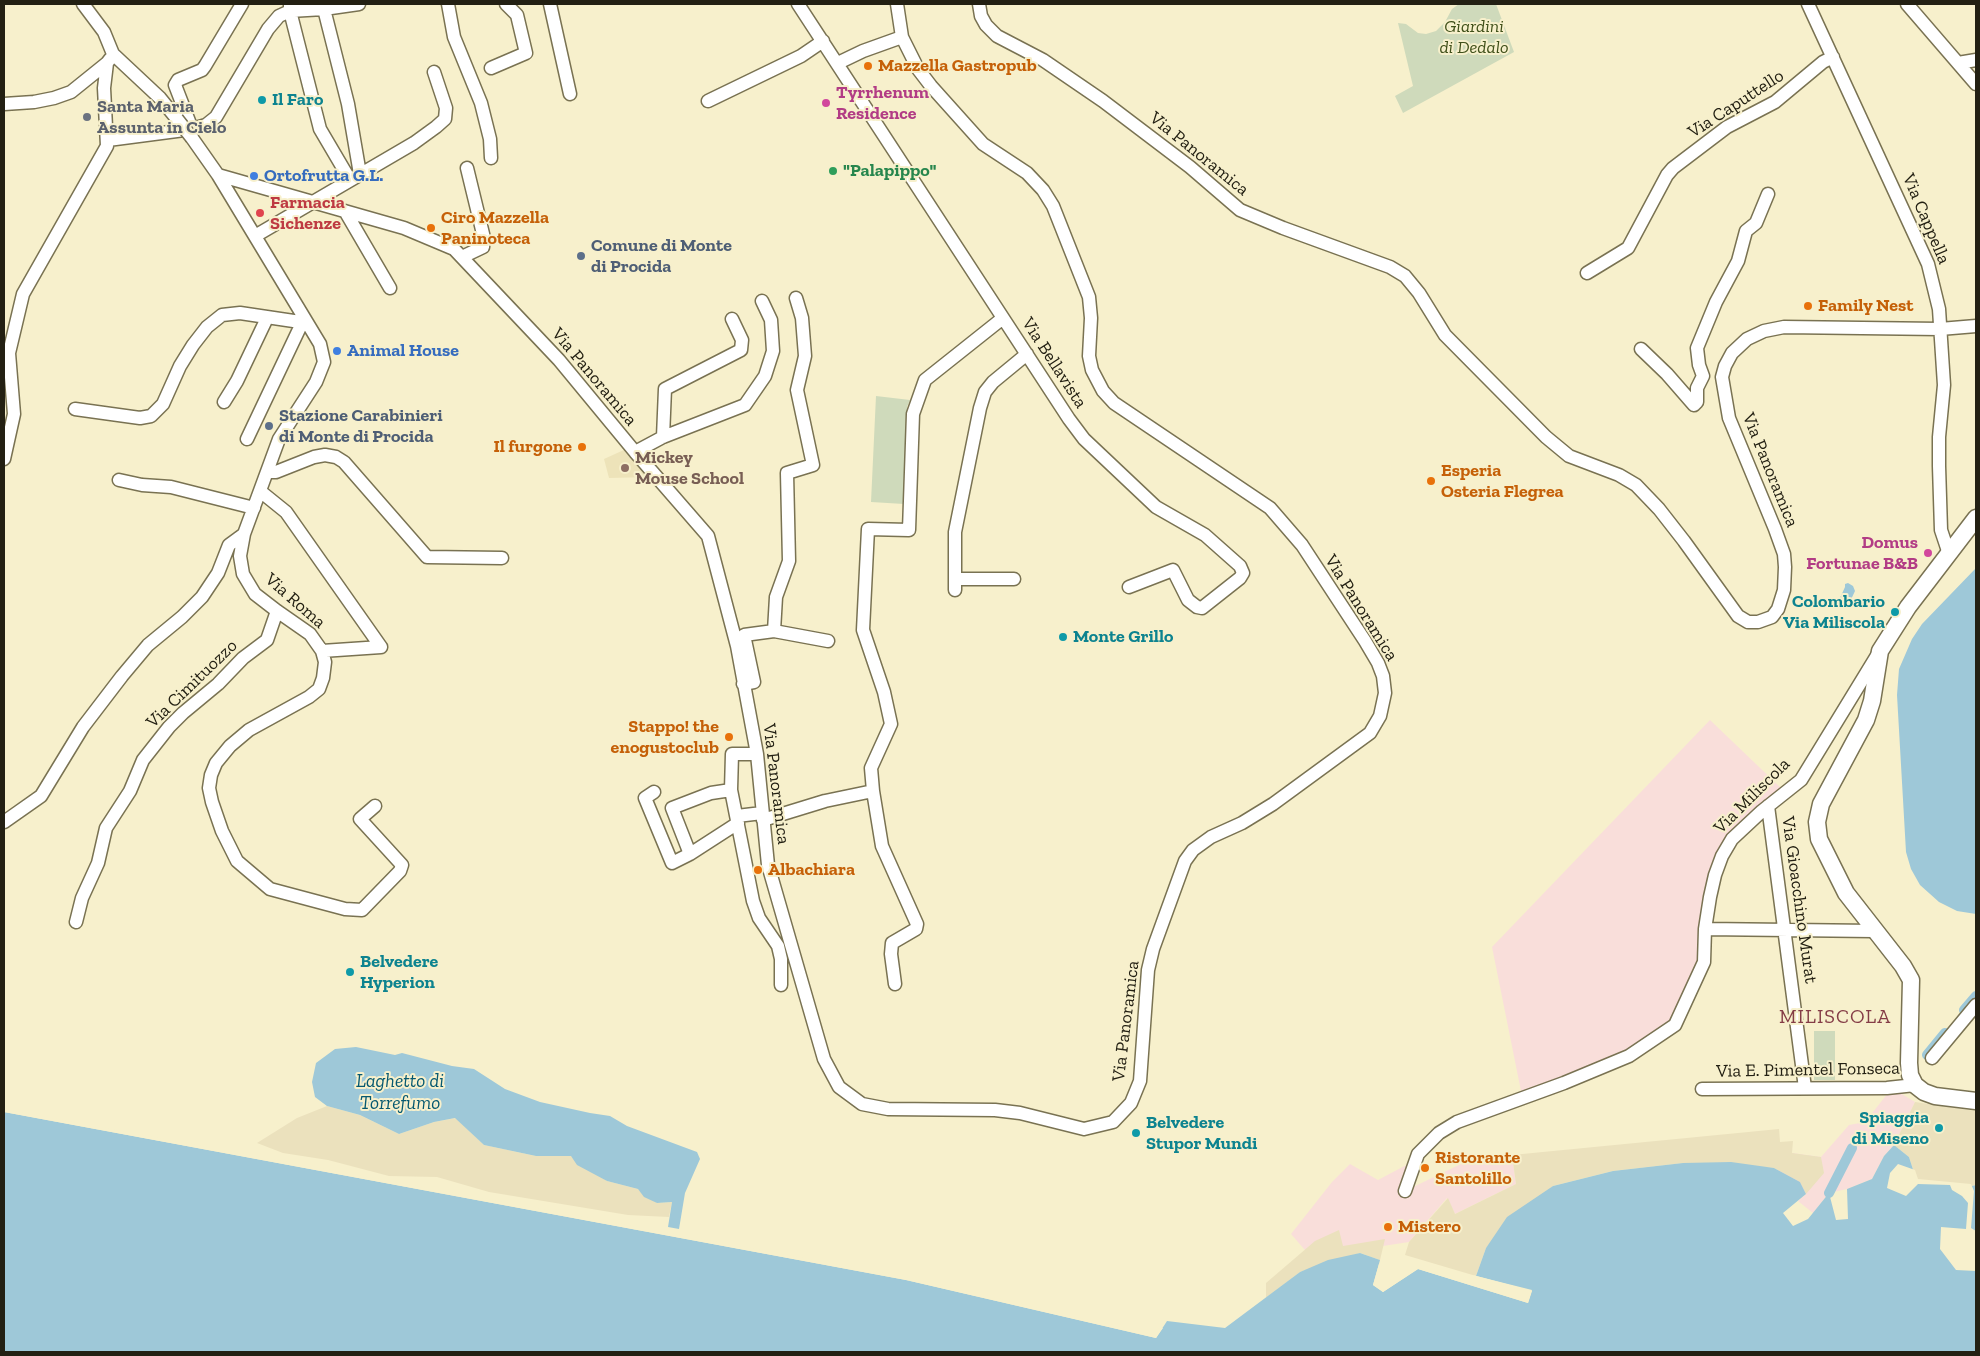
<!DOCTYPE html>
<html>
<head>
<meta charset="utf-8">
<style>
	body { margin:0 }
	#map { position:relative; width:1980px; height:1356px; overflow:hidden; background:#f7f0cc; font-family:"Zilla Slab",serif }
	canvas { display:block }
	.frame { position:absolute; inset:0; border:5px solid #232013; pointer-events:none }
</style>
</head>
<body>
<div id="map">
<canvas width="1980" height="1356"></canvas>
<div class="frame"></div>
</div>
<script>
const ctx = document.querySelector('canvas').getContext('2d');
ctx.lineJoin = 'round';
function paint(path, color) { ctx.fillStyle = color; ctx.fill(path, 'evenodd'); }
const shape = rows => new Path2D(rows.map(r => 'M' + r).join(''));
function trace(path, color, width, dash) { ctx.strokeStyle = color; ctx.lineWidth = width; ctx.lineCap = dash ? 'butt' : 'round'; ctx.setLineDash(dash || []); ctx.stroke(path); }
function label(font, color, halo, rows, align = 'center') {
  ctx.font = font + ' "Zilla Slab",serif'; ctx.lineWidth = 4; ctx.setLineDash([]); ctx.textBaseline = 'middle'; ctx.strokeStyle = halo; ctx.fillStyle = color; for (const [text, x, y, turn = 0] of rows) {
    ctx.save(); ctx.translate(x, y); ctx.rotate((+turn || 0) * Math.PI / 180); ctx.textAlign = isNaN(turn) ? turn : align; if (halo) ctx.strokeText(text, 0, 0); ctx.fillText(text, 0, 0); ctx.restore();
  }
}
paint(shape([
	[1710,720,1781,788,1721,851,1700,957,1678,1007,1668,1023,1633,1054,1522,1096,1492,947],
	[1892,1088,1915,1102,1894,1145,1884,1156,1872,1179,1847,1189,1829,1193,1813,1213,1798,1201,1806,1194,1778,1171,1792,1153,1821,1157,1849,1125,1865,1122],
	[1512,1155,1516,1184,1455,1214,1447,1198,1409,1242,1311,1257,1291,1234,1332,1182,1350,1164,1378,1180,1412,1162,1407,1190,1463,1163]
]), '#f9deda');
paint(shape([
	[626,449,652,477,609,478,604,459]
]), '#ede3b9');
paint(shape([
	[1459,4,1496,4,1514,52,1403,113,1395,96,1413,86,1398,23,1406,24,1418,33,1426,34,1436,31,1445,22,1452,9],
	[876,396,910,400,907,407,904,504,871,502],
	[1814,1031,1835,1031,1835,1080,1814,1080]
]), '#cfdabb');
paint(shape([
	[1915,1102,1976,1111,1976,1185,1972,1186,1917,1182,1909,1157,1894,1145],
	[327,1106,360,1115,399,1134,434,1122,456,1118,484,1145,536,1156,571,1156,607,1181,638,1189,657,1203,672,1202,669,1217,628,1215,489,1192,437,1177,389,1176,328,1160,283,1153,257,1143,297,1118],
	[1779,1129,1780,1142,1793,1141,1792,1153,1821,1157,1824,1173,1806,1194,1800,1182,1774,1168,1683,1163,1613,1171,1553,1186,1486,1248,1476,1276,1405,1255,1409,1242,1448,1198,1455,1214,1516,1184,1512,1155],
	[1339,1230,1343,1246,1385,1239,1380,1260,1360,1253,1300,1272,1266,1298,1266,1283,1315,1241]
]), '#ebe1bd');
paint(shape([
	[1976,568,1976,914,1957,911,1939,902,1920,885,1911,869,1906,852,1897,695,1899,669,1912,639,1922,624],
	[1848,583,1853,586,1855,591,1848,606,1844,607,1841,604,1840,598,1845,587,1845,584],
	[356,1047,395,1055,402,1053,452,1066,474,1069,505,1089,540,1102,590,1113,610,1116,627,1126,697,1152,700,1159,685,1193,679,1229,668,1227,672,1202,657,1203,644,1197,638,1189,607,1181,577,1165,571,1156,536,1156,484,1145,455,1118,434,1122,399,1134,360,1115,327,1106,315,1097,312,1082,316,1063,335,1049],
	[4,1112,906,1280,1156,1338,1167,1321,1225,1328,1300,1272,1328,1260,1360,1253,1380,1260,1373,1285,1383,1292,1418,1269,1528,1303,1532,1290,1476,1276,1486,1248,1507,1217,1553,1186,1613,1171,1683,1163,1731,1162,1774,1168,1800,1182,1806,1194,1783,1213,1793,1226,1808,1219,1829,1193,1836,1220,1848,1219,1847,1189,1872,1179,1884,1156,1894,1145,1909,1157,1917,1182,1972,1186,1976,1185,1976,1352,4,1352]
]), '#9ec8d8');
paint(shape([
	[4,1109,907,1277,1155,1335,1159,1328,1163,1328,1156,1338,906,1280,4,1112],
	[1898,1164,1915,1170,1918,1179,1971,1184,1974,1191,1971,1228,1976,1231,1976,1271,1956,1270,1940,1249,1941,1227,1966,1229,1968,1203,1962,1196,1952,1190,1950,1185,1918,1184,1906,1196,1887,1188,1890,1173],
	[1379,1264,1381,1265,1376,1284,1383,1289,1418,1267,1526,1300,1529,1292,1475,1278,1473,1275,1532,1291,1528,1303,1418,1269,1383,1292,1373,1285]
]), '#f7f0cc');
trace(shape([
	[1964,1010,1976,996],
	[1927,1055,1945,1033],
	[1829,1193,1852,1148]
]), '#9ec8d8', 10);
const minor = shape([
	[83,4,104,32,113,54,160,98,177,119],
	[290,4,290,11,320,129,350,180],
	[448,4,454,37,481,103,490,139,491,158],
	[550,4,570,94],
	[798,4,1069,419,1084,439,1156,507,1205,535,1240,566,1243,573,1240,578,1202,608,1197,607,1188,600,1173,570,1129,587],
	[979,4,981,16,986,25,997,36,1043,60,1103,101,1190,167,1240,210,1283,228,1390,267,1405,276,1419,293,1445,335,1546,437,1569,456,1619,475,1636,485,1659,509,1684,541,1738,616,1748,622,1758,622,1772,617,1778,609,1784,590,1785,567,1784,554,1775,529,1729,418,1722,377,1725,366,1732,353,1747,339,1764,331,1784,327,1940,329,1976,326],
	[1808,4,1928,264,1939,309,1944,385,1939,437,1939,466,1941,530,1949,554],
	[1907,4,1976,84],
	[324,9,348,104,360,174],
	[838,63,863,51,902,37],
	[1958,63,1976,60],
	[491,68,526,53,517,15,506,4],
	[708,101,801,56,823,41],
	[4,104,34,102,54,98,71,92,107,63,110,59],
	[192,129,175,85,178,80,202,70,205,66,242,4],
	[192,138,218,175,320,344,324,362,316,382,279,439,244,534,240,556,243,574,255,594,277,611,310,634,322,651,325,662,323,678,319,689,309,697,249,730,230,746,216,763,211,775,209,788,212,802,222,831,237,861,270,889,345,909,362,910,400,871,402,865,360,819,375,806],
	[108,140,192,129,206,125,216,117,268,29,279,16,290,11,324,9,359,4],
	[218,175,404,228,454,249,559,360,635,452,708,536,737,646,757,754,768,865,824,1059,839,1087,862,1104,888,1109,995,1110,1020,1113,1084,1129,1113,1122,1131,1103,1140,1081,1148,970,1153,949,1185,861,1193,850,1211,837,1242,823,1273,804,1370,733,1380,716,1385,693,1383,676,1378,663,1365,641,1302,545,1270,508,1114,403,1103,391,1092,370,1089,356,1091,318,1089,297,1053,206,1043,190,1027,173,983,144,931,86,918,69,902,37,897,4],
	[345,211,390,288],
	[255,236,414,143,436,127,445,119,446,108,434,72],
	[462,257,483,247,484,238,467,168],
	[1587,273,1628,248,1667,175,1673,168,1727,127,1775,102,1823,62,1833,57],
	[1641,349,1667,374,1694,405,1697,402,1697,388,1703,376,1699,365,1697,348,1716,302,1738,261,1746,231,1756,223,1768,194],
	[224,402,237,381,267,318],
	[75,409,140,418,151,416,163,404,180,366,193,345,207,327,222,315,240,313,307,323],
	[663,437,665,389,741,350,742,340,732,319],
	[247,439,302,323],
	[635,452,663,437,745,405,765,376,773,351,771,320,762,301],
	[4,459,14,414,9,353,23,294,107,146,104,88,107,63],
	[267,472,276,472,314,457,325,455,336,457,344,462,427,557,502,558],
	[119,480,142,485,171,487,254,508],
	[260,491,286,512,381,647],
	[955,579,1014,579],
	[955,590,955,532,980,408,985,392,993,382,1027,354],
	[774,631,828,641],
	[322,651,381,647],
	[743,684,754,682,744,635,774,631,776,597,789,561,787,473,813,465,797,390,805,356,802,318,796,298],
	[757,754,732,754,731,790,753,901,759,918,778,946,781,959,781,985],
	[654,792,645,798,672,863,690,854,738,823],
	[1768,806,1805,1088],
	[737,816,762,813],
	[763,820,825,801,873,791],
	[4,822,41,796,83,727,122,676,148,645,182,617,202,597,218,573,229,545,244,534],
	[690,854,672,808,711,793,731,790],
	[76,922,82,898,98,863,106,828,130,791,143,760,169,727,183,713,218,684,243,658,267,640,277,611],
	[1705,929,1874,931],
	[895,984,891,954,892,943,916,929,917,924,882,846,873,791,871,768,891,724,884,692,863,630,868,529,909,530,913,414,925,380,1003,318],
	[1932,1058,1976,1005],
	[1702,1089,1887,1088,1915,1085],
	[1405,1191,1418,1154,1439,1133,1457,1122,1564,1083,1629,1056,1675,1025,1704,962,1705,929,1710,897,1715,875,1722,856,1732,839,1762,811,1801,780,1878,654]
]);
const major = shape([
	[1976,518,1908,607,1880,651,1872,701,1866,720,1821,804,1817,822,1819,839,1846,893,1903,966,1911,980,1909,1063,1910,1075,1915,1085,1924,1092,1935,1096,1976,1101]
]);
trace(minor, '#797252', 15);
trace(major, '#797252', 19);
trace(minor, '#fff', 12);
trace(major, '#fff', 16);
const minorBridge = shape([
	[177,119,192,138]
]);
trace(minorBridge, '#797252', 15, []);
trace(minorBridge, '#fff', 12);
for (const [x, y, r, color] of [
	[868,66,5,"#e8710a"],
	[262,100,5,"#0f9aa8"],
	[826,103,5,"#d1479c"],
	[87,117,5,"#6b7280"],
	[833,171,5,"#2e9e5b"],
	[254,176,5,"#3f7fe0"],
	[260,213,5,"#e0444e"],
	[431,228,5,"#e8710a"],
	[581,256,5,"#5c6f8a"],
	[1808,306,5,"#e8710a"],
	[337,351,5,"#3f7fe0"],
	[269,426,5,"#5c6f8a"],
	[582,447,5,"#e8710a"],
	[625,468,5,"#8d6e63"],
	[1431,481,5,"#e8710a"],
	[1928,553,5,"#d1479c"],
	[1895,612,5,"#0f9aa8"],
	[1063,637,5,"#0f9aa8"],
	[729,737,5,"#e8710a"],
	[758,870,5,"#e8710a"],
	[350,972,5,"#0f9aa8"],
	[1939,1128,5,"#0f9aa8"],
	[1136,1133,5,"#0f9aa8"],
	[1425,1168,5,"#e8710a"],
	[1388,1227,5,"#e8710a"]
]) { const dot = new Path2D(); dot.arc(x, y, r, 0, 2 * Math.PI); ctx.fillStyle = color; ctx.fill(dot); trace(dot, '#f7f0cc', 2); }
label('italic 18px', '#40501a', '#f7f0cc', [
	["Giardini",1474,27],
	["di Dedalo",1474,48]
]);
label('bold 18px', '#c56008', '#f7f0cc', [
	["Mazzella Gastropub",878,66],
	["Ciro Mazzella",441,218],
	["Paninoteca",441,239],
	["Family Nest",1818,306],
	["Il furgone",572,447,"right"],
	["Esperia",1441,471],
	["Osteria Flegrea",1441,492],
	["Stappo! the",719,727,"right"],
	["enogustoclub",719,748,"right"],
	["Albachiara",768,870],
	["Ristorante",1435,1158],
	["Santolillo",1435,1179],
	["Mistero",1398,1227]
], 'left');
label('bold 18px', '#b23c85', '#f7f0cc', [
	["Tyrrhenum",836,93],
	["Residence",836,114],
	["Domus",1918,543,"right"],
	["Fortunae B&B",1918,564,"right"]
], 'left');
label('bold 18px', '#0d838f', '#f7f0cc', [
	["Il Faro",272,100],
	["Colombario",1885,602,"right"],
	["Via Miliscola",1885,623,"right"],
	["Monte Grillo",1073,637],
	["Belvedere",360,962],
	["Hyperion",360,983],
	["Spiaggia",1929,1118,"right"],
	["di Miseno",1929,1139,"right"],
	["Belvedere",1146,1123],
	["Stupor Mundi",1146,1144]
], 'left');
label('18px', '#232013', '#f7f0cc', [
	["Via Caputtello",1736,104,-33],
	["Via Panoramica",1199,154,39],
	["Via Cappella",1926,219,67],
	["Via Bellavista",1054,363,57],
	["Via Panoramica",594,377,50],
	["Via Panoramica",1770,470,68],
	["Via Roma",295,601,41],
	["Via Panoramica",1361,608,58],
	["Via Cimituozzo",192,684,-44],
	["Via Panoramica",776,784,83],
	["Via Miliscola",1752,796,-45],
	["Via Gioacchino Murat",1799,900,82],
	["Via Panoramica",1126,1021,-83],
	["Via E. Pimentel Fonseca",1808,1070,-1]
]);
label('bold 18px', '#5b616d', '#f7f0cc', [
	["Santa Maria",97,107],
	["Assunta in Cielo",97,128]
], 'left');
label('bold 18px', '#27864d', '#f7f0cc', [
	["\"Palapippo\"",843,171]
], 'left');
label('bold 18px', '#366cbe', '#f7f0cc', [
	["Ortofrutta G.L.",264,176],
	["Animal House",347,351]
], 'left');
label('bold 18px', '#be3a42', '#f7f0cc', [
	["Farmacia",270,203],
	["Sichenze",270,224]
], 'left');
label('bold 18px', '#4e5e75', '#f7f0cc', [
	["Comune di Monte",591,246],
	["di Procida",591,267],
	["Stazione Carabinieri",279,416],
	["di Monte di Procida",279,437]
], 'left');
label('bold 18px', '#785e54', '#f7f0cc', [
	["Mickey",635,458],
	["Mouse School",635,479]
], 'left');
label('italic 19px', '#055870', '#f7f0cc', [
	["Laghetto di",400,1082],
	["Torrefumo",400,1104]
]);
ctx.letterSpacing = '1px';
label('20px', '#843c46', '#f7f0cc', [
	["MILISCOLA",1835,1017]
]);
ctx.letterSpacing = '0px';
</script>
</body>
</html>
